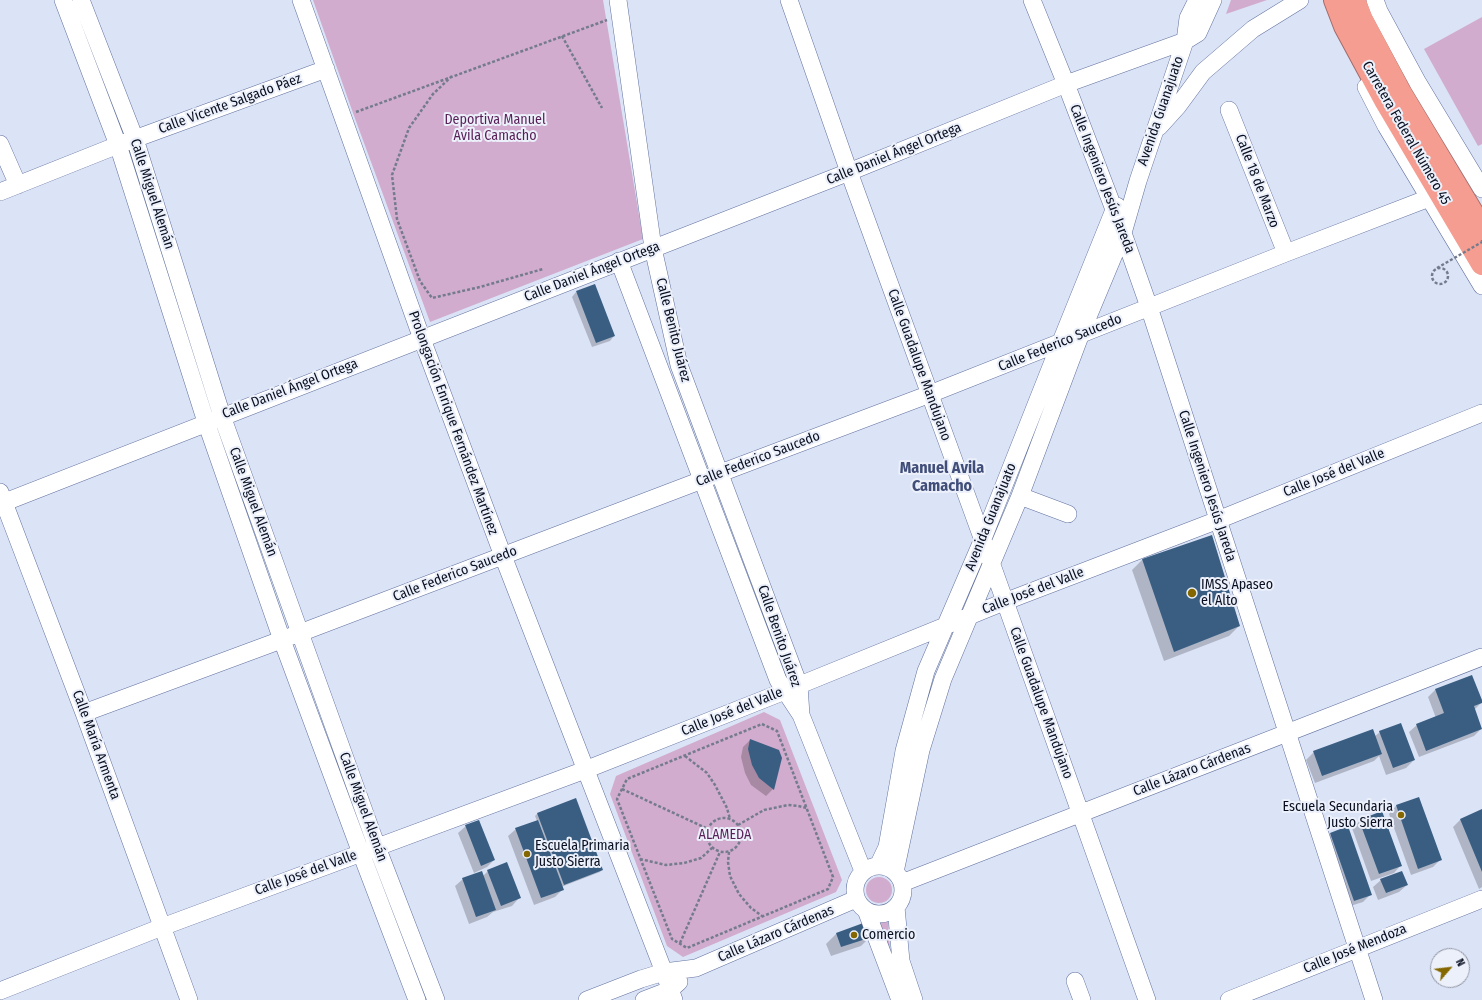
<!DOCTYPE html>
<html>
<head>
<meta charset="utf-8">
<style>
	body { margin:0 }
	#map { position:relative; width:1482px; height:1000px; overflow:hidden; background:#dbe3f7; font-family:"Fira Sans Condensed",sans-serif }
	canvas { display:block }
	.north { position:absolute; left:1430px; top:948px; width:40px; height:40px; box-sizing:border-box; background:#ecf0fa; border:1px solid #9196a3; border-radius:50%; rotate:62deg; font-size:11px; font-weight:700; line-height:16px; text-align:center; color:#090f20 }
	.north::after { content:''; display:block; margin:auto; width:14px; height:18px; background:#856701; clip-path:polygon(50% 0,100% 100%,50% 72%,0 100%) }
</style>
</head>
<body>
<div id="map">
<canvas width="1482" height="1000"></canvas>
<div class="north">N</div>
</div>
<script>
const ctx = document.querySelector('canvas').getContext('2d');
ctx.lineJoin = 'round';
function paint(path, color) { ctx.fillStyle = color; ctx.fill(path, 'evenodd'); }
const shape = rows => new Path2D(rows.map(r => 'M' + r).join(''));
function trace(path, color, width, dash) { ctx.strokeStyle = color; ctx.lineWidth = width; ctx.lineCap = dash ? 'butt' : 'round'; ctx.setLineDash(dash || []); ctx.stroke(path); }
function label(font, color, halo, rows, align = 'center') {
  ctx.font = font + ' "Fira Sans Condensed",sans-serif'; ctx.lineWidth = 4; ctx.setLineDash([]); ctx.textBaseline = 'middle'; ctx.strokeStyle = halo; ctx.fillStyle = color; for (const [text, x, y, turn = 0] of rows) {
    ctx.save(); ctx.translate(x, y); ctx.rotate((+turn || 0) * Math.PI / 180); ctx.textAlign = isNaN(turn) ? turn : align; if (halo) ctx.strokeText(text, 0, 0); ctx.fillText(text, 0, 0); ctx.restore();
  }
}
paint(shape([
	[313,0,603,0,643,239,430,322,353,113],
	[1231,0,1267,0,1226,14],
	[1482,17,1482,144,1478,146,1424,49],
	[764,712,780,720,842,880,836,892,683,957,667,946,610,794,616,776],
	'866 890a13 13 0 1 1 26 0a13 13 0 1 1-26 0Z',
	[888,918,890,951,878,920]
]), '#d1acce');
paint(shape([
	[576,292,614,336,610,341,592,347,572,297],
	[1211,536,1239,626,1229,636,1164,661,1132,570,1142,560],
	[1435,690,1482,702,1474,710,1481,729,1474,736,1419,757,1409,732,1417,725,1436,718,1428,697],
	[1380,732,1414,760,1406,768,1386,775,1379,756,1374,761,1315,783,1306,760,1314,752,1375,736],
	[750,740,773,789,766,796,751,785,745,773,741,757,743,747],
	[1419,798,1440,860,1433,867,1411,875,1389,814,1396,806],
	[575,800,602,870,600,872,561,887,562,890,555,897,534,905,508,836,516,829,537,821,535,816,537,814],
	[1482,810,1482,887,1479,889,1453,827,1460,820],
	[1360,821,1401,865,1394,873,1371,881,1352,828],
	[466,826,494,860,487,867,474,873,458,833],
	[1331,834,1371,894,1363,902,1347,907,1323,841],
	[488,871,519,898,512,906,493,912,487,917,469,924,455,886,463,879,483,876],
	[1381,880,1407,885,1399,892,1378,900,1373,887],
	[865,923,871,936,861,946,831,956,826,944,836,934]
]), '#0003');
paint(shape([
	[595,284,615,336,596,343,576,291],
	[1212,535,1240,626,1174,652,1142,559],
	[1472,675,1482,700,1482,703,1474,706,1482,729,1426,751,1416,724,1444,713,1435,689],
	[1401,723,1415,760,1393,768,1379,731],
	[1373,729,1382,754,1322,776,1313,751],
	[750,739,779,750,782,758,774,790,759,778,752,765,748,749],
	[1419,797,1442,860,1418,869,1396,805],
	[576,798,603,870,564,885,537,813],
	[1482,809,1482,872,1460,819],
	[1382,811,1402,866,1379,874,1359,820],
	[479,820,495,860,481,866,465,825],
	[538,820,564,890,541,898,515,828],
	[1348,826,1372,895,1354,901,1330,833],
	[507,862,521,898,501,906,487,870],
	[482,871,496,910,476,917,462,878],
	[1402,871,1408,885,1386,893,1380,879],
	[866,922,872,937,841,947,836,933]
]), '#395e82');
const minor = shape([
	[63,0,118,145,206,422,282,640,361,853,417,1000],
	[81,0,135,139,222,416,377,847,436,1000],
	[301,0,422,339,503,556,664,972,674,1000],
	[618,0,653,248,679,365,794,672,799,685,801,715],
	[789,0,849,172,992,565,1147,1000],
	[1032,0,1066,84,1123,233,1149,307,1374,1000],
	[1375,0,1379,11,1418,83,1482,189],
	[1366,87,1386,126,1482,286],
	[1229,110,1286,253],
	[1159,127,1178,106,1203,72,1253,29,1300,0],
	[0,144,18,185],
	[0,192,118,145,326,69],
	[619,261,778,680,801,715,863,871],
	[0,492,84,713,189,1000],
	[1020,496,1068,514],
	[0,504,849,172,1066,84,1185,41,1198,33,1213,0],
	[84,713,300,633,702,480,930,394,1286,253,1429,198],
	'855 890a24 24 0 1 1 48 0a24 24 0 1 1-48 0Z',
	[878,866,887,847,904,751,926,671,982,541,1060,344,1114,210,1117,206],
	[895,872,921,750,943,679,1020,496,1080,336,1123,233,1138,181,1185,41,1188,18,1197,0],
	[902,883,1482,657],
	[896,907,901,961,914,1000],
	[866,910,900,1000],
	[1075,981,1082,1000],
	[0,991,162,927,585,770,785,691,1004,602,1218,520,1482,413],
	[587,1000,641,979,664,972,696,968,856,899],
	[644,1000,670,990,679,982],
	[1229,1000,1482,899]
]);
const highway = shape([
	[1335,0,1345,26,1386,102,1482,264],
	[1354,0,1362,20,1400,92,1482,229]
]);
trace(minor, '#62729f', 18);
trace(highway, '#a26b69', 24);
trace(shape([
	[562,36,602,108],
	[452,76,433,94,409,128,392,175,397,219,420,281,432,298,480,287,543,269],
	[356,112,607,20],
	'1432 276a8 8 0 1 1 16 0a8 8 0 1 1-16 0Z',
	[762,724,777,731,833,877,828,889,687,948,672,939,617,799,627,779,762,724],
	[685,756,707,773,715,785,727,808,730,819],
	[622,789,708,829],
	'707 835a17 17 0 1 1 34 0a17 17 0 1 1-34 0Z',
	[738,825,764,810,788,805,798,806,807,808],
	[729,852,728,862,730,876,739,894,751,908,762,916],
	[640,859,666,865,684,863,701,858,712,848],
	[680,943,720,852]
]), '#747b8d', 2.5, [3, 2]);
trace(minor, '#fff', 17);
trace(highway, '#f59d90', 22);
trace(shape([
	[1437,268,1482,242]
]), '#747b8d', 2.5, [3, 2]);
for (const [x, y, r, color] of [
	[1192,593,5,"#856701"],
	[1401,815,4,"#856701"],
	[527,854,4,"#856701"],
	[854,935,4,"#856701"]
]) { const dot = new Path2D(); dot.arc(x, y, r, 0, 2 * Math.PI); ctx.fillStyle = color; ctx.fill(dot); trace(dot, '#ecf0fa', 1.5); }
label('14px', '#090f20', '#ecf0fa', [
	["Calle Vicente Salgado Páez",230,104,-20],
	["Avenida Guanajuato",1161,111,-71],
	["Carretera Federal Número 45",1406,133,60],
	["Calle Daniel Ángel Ortega",894,154,-22],
	["Calle Ingeniero Jesús Jareda",1102,179,69],
	["Calle 18 de Marzo",1257,181,69],
	["Calle Miguel Alemán",152,194,72],
	["Calle Daniel Ángel Ortega",592,272,-21],
	["Calle Benito Juárez",673,330,76],
	["Calle Federico Saucedo",1060,343,-22],
	["Calle Guadalupe Mandujano",919,365,70],
	["Calle Daniel Ángel Ortega",290,389,-21],
	["Prolongación Enrique Fernández Martínez",453,423,70],
	["Calle Federico Saucedo",758,459,-21],
	["Calle José del Valle",1334,473,-22],
	["Calle Ingeniero Jesús Jareda",1207,486,72],
	["Calle Miguel Alemán",253,502,70],
	["Avenida Guanajuato",991,517,-68],
	["Calle Federico Saucedo",455,574,-21],
	["Calle José del Valle",1033,591,-21],
	["Calle Benito Juárez",779,636,71],
	["Calle Guadalupe Mandujano",1041,703,70],
	["Calle José del Valle",732,712,-22],
	["Calle María Armenta",96,745,70],
	["Calle Lázaro Cárdenas",1192,770,-21],
	["Calle Miguel Alemán",363,807,70],
	["Calle José del Valle",306,873,-20],
	["Calle Lázaro Cárdenas",776,934,-23],
	["Calle José Mendoza",1355,949,-22]
]);
label('14px', '#581f57', '#ecf0fa', [
	["Deportiva Manuel",495,120],
	["Avila Camacho",495,136],
	["ALAMEDA",725,835]
]);
label('14px', '#090f20', '#ecf0fa', [
	["IMSS Apaseo",1201,585],
	["el Alto",1201,601],
	["Escuela Secundaria",1393,807,"right"],
	["Justo Sierra",1393,823,"right"],
	["Escuela Primaria",535,846],
	["Justo Sierra",535,862],
	["Comercio",862,935]
], 'left');
label('bold 16px', '#404e79', '#ecf0fa', [
	["Manuel Avila",942,469],
	["Camacho",942,487]
]);
</script>
</body>
</html>
